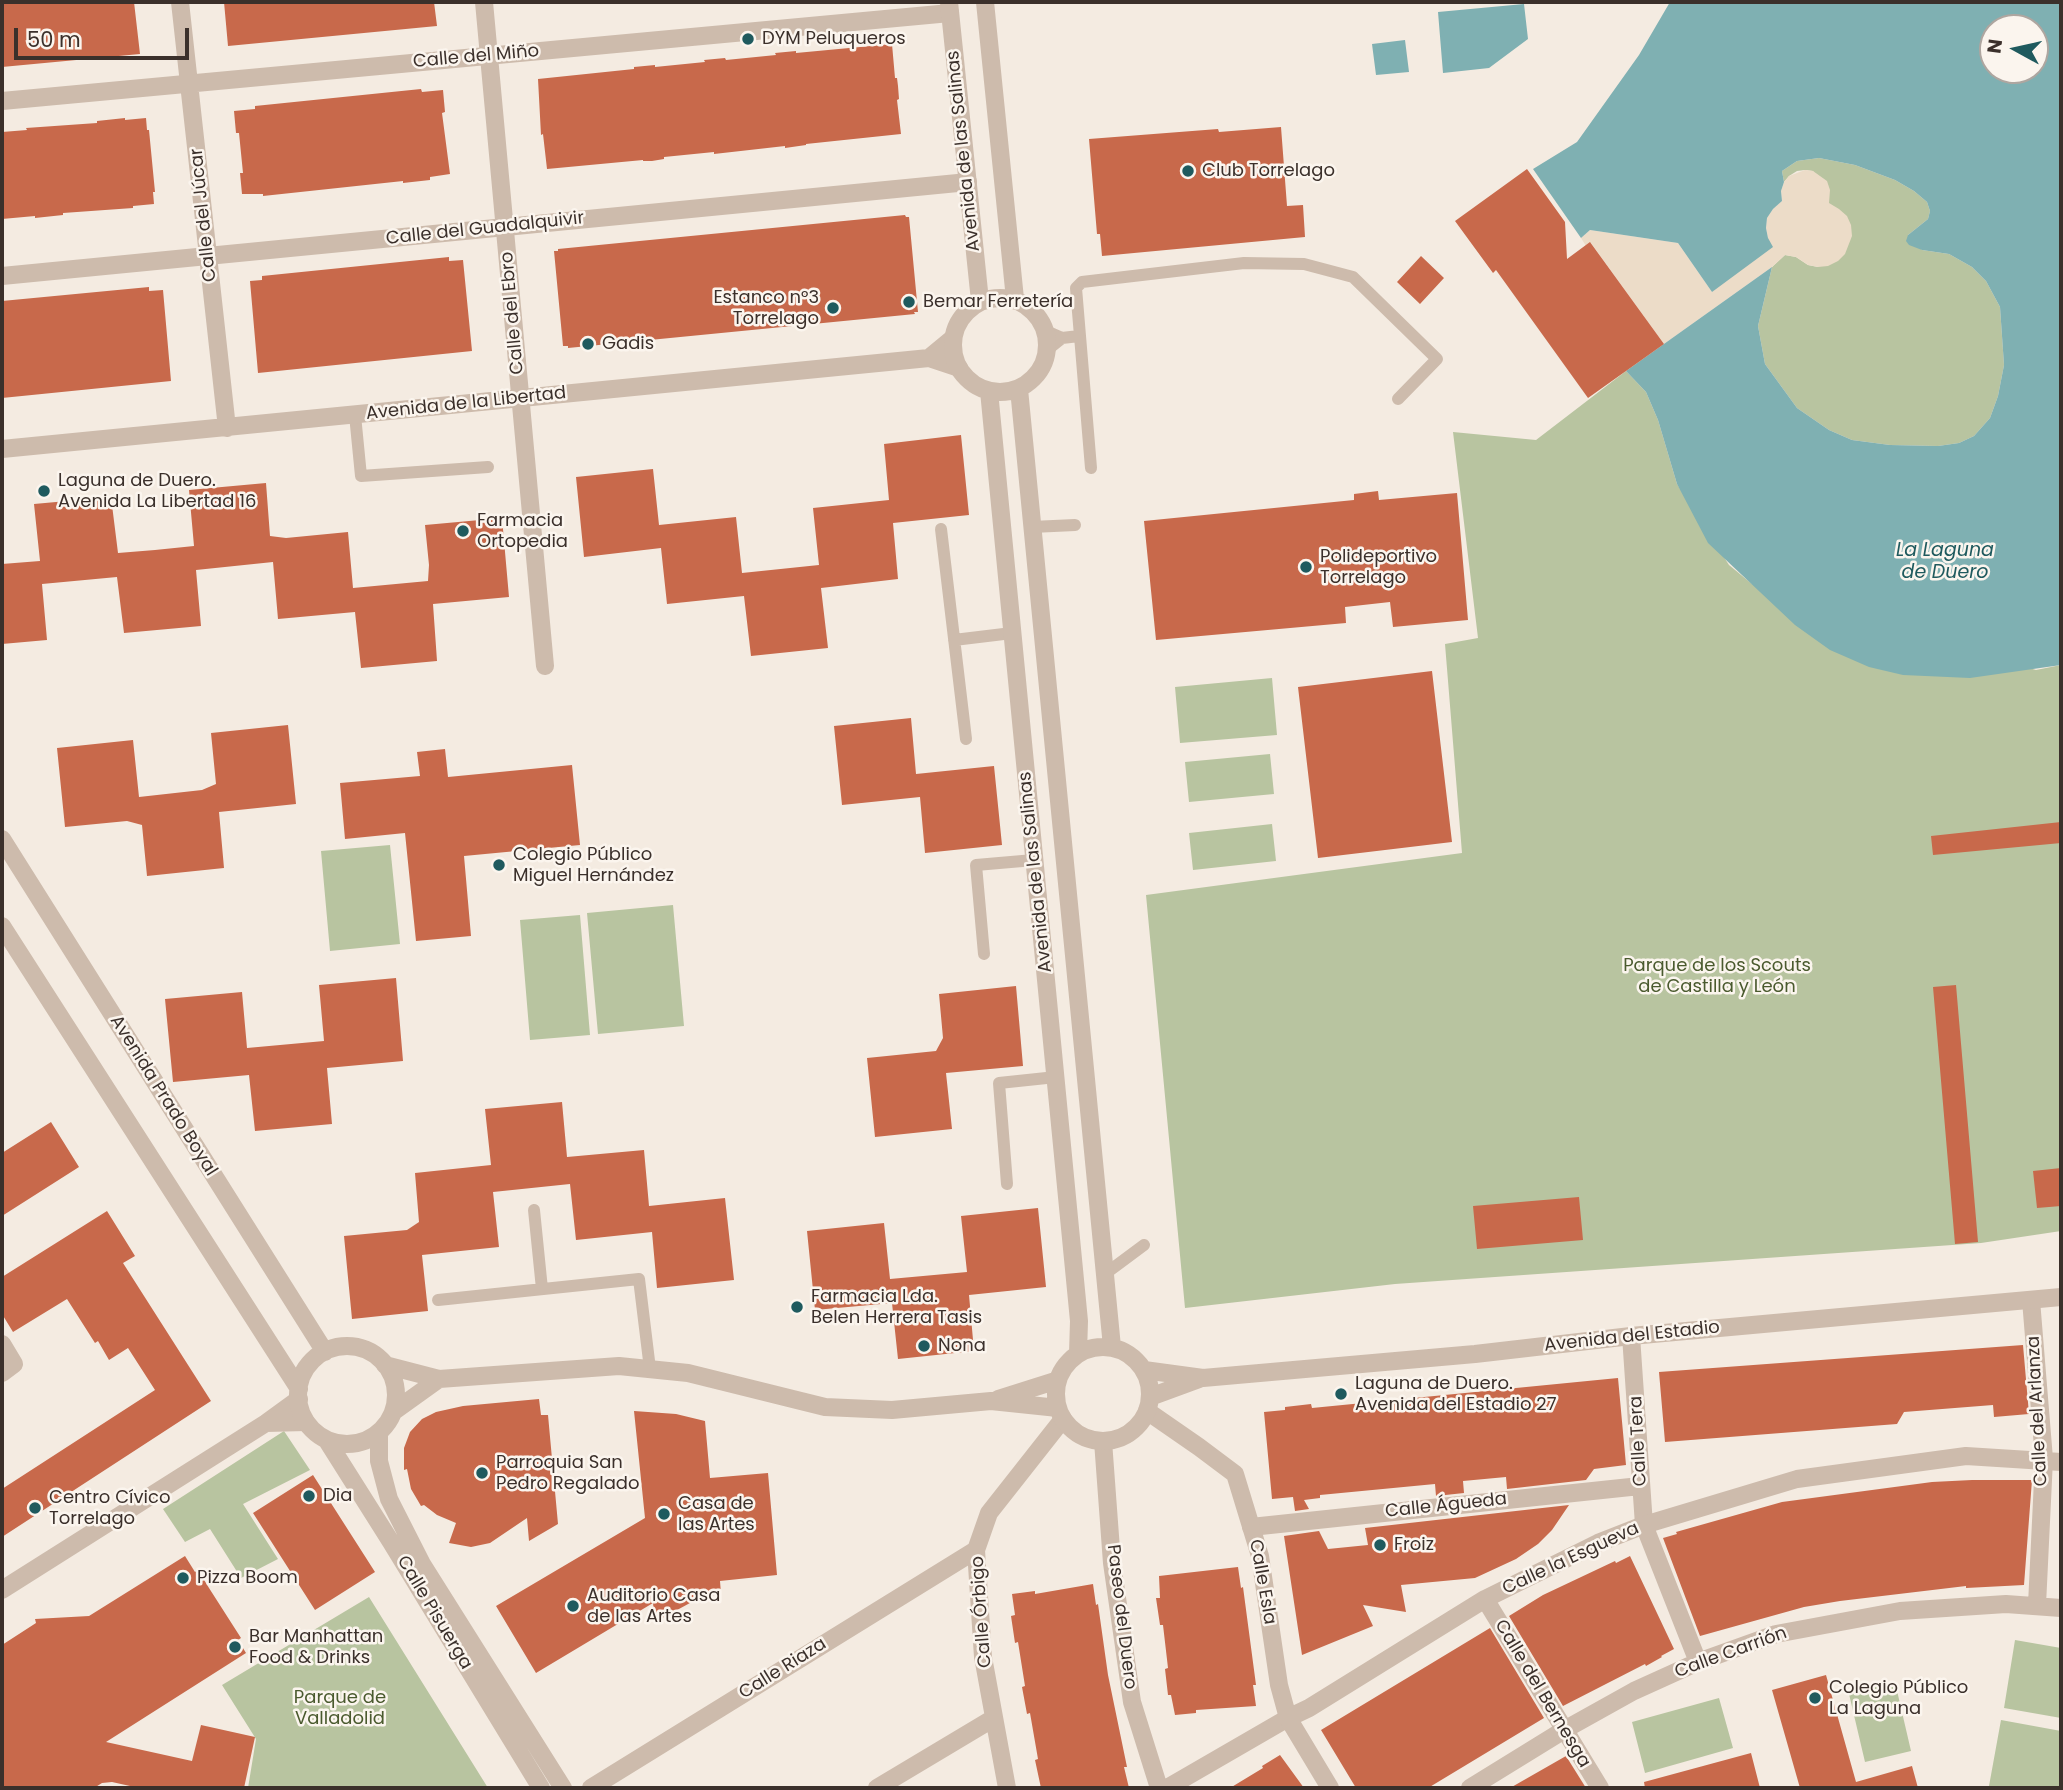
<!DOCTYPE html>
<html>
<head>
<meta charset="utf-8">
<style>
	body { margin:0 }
	#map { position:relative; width:2063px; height:1790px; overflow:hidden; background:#f4ebe1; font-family:Poppins,sans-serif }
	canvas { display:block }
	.frame { position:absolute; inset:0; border:4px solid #3b302b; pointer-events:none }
	.north { position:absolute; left:1979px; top:14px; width:70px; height:70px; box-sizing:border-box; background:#fbf5ee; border:2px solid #aea6a0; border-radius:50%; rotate:278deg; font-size:19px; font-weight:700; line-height:28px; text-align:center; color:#3b302b }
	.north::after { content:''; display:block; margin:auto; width:24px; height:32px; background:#1f5a5e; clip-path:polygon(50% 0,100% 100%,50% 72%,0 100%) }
	.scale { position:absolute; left:14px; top:28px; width:175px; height:32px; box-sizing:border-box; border:4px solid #3b302b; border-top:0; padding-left:9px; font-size:21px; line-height:24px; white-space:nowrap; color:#3b302b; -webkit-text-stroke:5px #fbf5ee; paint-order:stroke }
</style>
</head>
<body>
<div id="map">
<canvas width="2063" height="1790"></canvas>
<div class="frame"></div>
<div class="north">N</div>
<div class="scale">50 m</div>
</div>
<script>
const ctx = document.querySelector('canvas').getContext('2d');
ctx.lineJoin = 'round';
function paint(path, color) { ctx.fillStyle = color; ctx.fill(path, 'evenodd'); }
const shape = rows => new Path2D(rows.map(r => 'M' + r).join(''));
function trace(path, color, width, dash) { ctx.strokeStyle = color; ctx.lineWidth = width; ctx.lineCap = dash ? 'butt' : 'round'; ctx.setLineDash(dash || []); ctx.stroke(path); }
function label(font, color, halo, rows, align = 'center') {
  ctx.font = font + ' Poppins,sans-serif'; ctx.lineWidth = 5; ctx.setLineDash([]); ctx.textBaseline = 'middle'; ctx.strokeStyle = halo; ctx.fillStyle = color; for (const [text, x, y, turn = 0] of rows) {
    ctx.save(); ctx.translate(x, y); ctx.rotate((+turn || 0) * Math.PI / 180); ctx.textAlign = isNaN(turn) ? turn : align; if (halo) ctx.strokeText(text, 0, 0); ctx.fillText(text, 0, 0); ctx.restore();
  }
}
paint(shape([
	[1819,158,1855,165,1895,180,1914,191,1927,202,1930,211,1928,219,1908,235,1922,250,1949,254,1972,267,1986,281,2000,307,2004,365,1998,396,1990,418,1974,436,1959,443,1938,446,1890,445,1852,440,1829,430,1797,408,1765,364,1758,326,1772,267,1785,255,1796,257,1808,265,1818,267,1829,203,1813,171,1805,170,1797,171,1789,176,1784,182,1782,171,1797,161],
	[1626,371,1646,392,1658,420,1677,484,1729,565,1752,584,2036,670,2061,665,2061,1231,1981,1243,1395,1284,1185,1308,1146,895,1462,853,1445,644,1478,638,1453,432,1536,440],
	[1272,678,1277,735,1180,743,1175,687],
	[1270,754,1274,794,1189,802,1185,762],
	[1272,824,1276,861,1193,870,1189,833],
	[390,845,400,944,330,951,321,851],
	[673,905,684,1026,598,1034,587,913],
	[580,915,590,1035,530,1040,520,920],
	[284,1431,310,1470,243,1504,278,1559,241,1578,210,1529,185,1542,163,1509],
	[369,1597,488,1788,248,1788,256,1739,222,1685],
	[2015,1640,2061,1648,2061,1718,2004,1708],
	[1895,1682,1911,1751,1865,1762,1849,1694],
	[1719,1698,1733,1748,1645,1773,1632,1722],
	[2001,1720,2061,1731,2061,1788,1999,1788,1989,1786]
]), '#b8c4a0');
paint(shape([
	[1805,170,1813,171,1827,181,1830,190,1829,203,1839,209,1847,216,1851,225,1852,236,1845,254,1838,261,1828,266,1818,267,1808,265,1796,257,1785,255,1772,267,1664,344,1591,243,1586,246,1581,238,1590,230,1678,243,1712,292,1768,238,1766,228,1767,218,1773,209,1782,201,1781,191,1784,182,1789,176]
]), '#ecdcc8');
paint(shape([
	[1670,2,2061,2,2061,665,1970,678,1903,675,1869,667,1830,650,1795,625,1708,543,1677,484,1658,420,1646,392,1626,371,1772,267,1758,326,1765,364,1797,408,1829,430,1852,440,1890,445,1938,446,1959,443,1974,436,1990,418,1998,396,2004,365,2000,307,1986,281,1972,267,1949,254,1922,250,1909,245,1906,241,1908,235,1928,219,1930,211,1927,202,1914,191,1895,180,1855,165,1819,158,1797,161,1782,171,1784,182,1781,191,1782,201,1773,209,1767,218,1766,228,1768,238,1773,247,1712,292,1678,243,1590,230,1581,238,1533,169,1577,142,1639,55],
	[1993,28,2035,28,2035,70,1993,70],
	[1524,4,1528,39,1489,68,1443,73,1438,12],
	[1405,40,1409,72,1376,75,1372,44]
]), '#7fb0b2');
paint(shape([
	[2,2,134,2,140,54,2,67],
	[224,2,434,2,437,26,228,46],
	[892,44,895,78,897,78,898,86,899,99,897,100,901,134,806,144,806,145,785,148,785,146,714,154,714,152,664,157,664,159,652,161,643,161,643,160,547,169,543,134,541,135,538,79,634,69,634,67,655,65,655,67,705,62,704,60,725,58,726,60,776,55,775,53,796,51,796,53],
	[421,89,422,92,443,90,445,112,442,113,450,174,430,177,430,180,403,183,403,181,263,196,263,194,242,194,240,173,243,173,239,133,236,133,234,111,255,109,255,106],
	[125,118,125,120,146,118,147,130,149,130,155,192,153,192,154,204,133,206,133,208,63,213,63,215,35,218,35,216,2,219,2,132,27,130,26,128,97,123,97,121],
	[1281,127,1287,206,1303,205,1305,237,1102,256,1100,234,1097,234,1089,139,1218,129,1219,132],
	[1527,169,1565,222,1567,259,1590,242,1664,344,1588,398,1496,270,1493,273,1455,221],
	[905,215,906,217,909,217,918,312,914,312,915,314,568,348,568,346,563,346,554,251,558,251,558,249],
	[1421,256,1444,278,1420,304,1397,282],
	[449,257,449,261,463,260,472,351,258,373,250,281,262,280,262,276],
	[149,287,149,291,163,290,171,381,2,398,2,301],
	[961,435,969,515,893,523,898,579,821,588,828,648,751,656,744,596,667,604,661,548,584,557,576,477,653,469,659,525,736,517,742,573,819,565,813,508,889,500,884,444],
	[266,483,270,536,286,538,348,532,353,588,428,581,429,565,425,525,502,518,509,597,433,604,437,661,361,668,355,612,278,619,273,562,196,570,201,626,124,633,117,577,42,584,47,640,2,644,2,564,40,561,34,504,111,497,118,553,155,550,194,546,189,490],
	[1378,491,1379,500,1457,493,1468,620,1393,627,1390,602,1345,607,1346,623,1156,640,1144,521,1354,500,1354,494],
	[1432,671,1452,842,1318,858,1298,687],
	[911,718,916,774,994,766,1002,845,925,853,920,797,842,805,834,726],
	[288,725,296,804,219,812,224,868,147,876,142,825,127,821,65,827,57,748,133,740,139,797,202,790,216,784,211,733],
	[445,749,448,777,572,765,580,845,464,856,471,936,416,941,405,833,345,839,340,783,420,776,417,752],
	[2061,822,2061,843,1933,855,1931,836],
	[396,978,403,1061,327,1068,332,1124,255,1131,249,1075,173,1082,165,999,242,992,247,1048,324,1041,319,985],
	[1956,985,1978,1242,1955,1244,1933,987],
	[1016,986,1023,1066,946,1073,952,1129,875,1137,867,1058,936,1051,943,1038,939,994],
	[562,1102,567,1157,644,1150,649,1206,725,1198,734,1280,657,1288,652,1232,576,1240,570,1184,493,1192,499,1247,422,1255,428,1311,352,1319,344,1236,407,1230,419,1222,415,1173,491,1165,485,1109],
	[51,1122,79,1167,2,1216,2,1153],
	[2061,1168,2061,1206,2037,1208,2033,1171],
	[1579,1197,1583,1240,1477,1249,1473,1206],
	[1038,1208,1046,1287,969,1295,974,1351,898,1359,892,1303,815,1310,807,1231,884,1223,890,1279,967,1272,961,1216],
	[107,1211,135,1256,123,1263,211,1401,2,1537,2,1489,155,1390,128,1348,109,1360,98,1341,95,1343,67,1299,13,1332,2,1314,2,1277],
	[2023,1345,2029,1414,1994,1417,1993,1405,1904,1412,1897,1424,1665,1442,1659,1372],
	[1618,1378,1626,1465,1594,1469,1586,1480,1507,1489,1506,1477,1463,1481,1464,1493,1436,1496,1435,1484,1320,1495,1320,1498,1304,1500,1309,1509,1295,1511,1293,1497,1272,1499,1264,1412,1285,1410,1285,1407,1311,1404,1312,1408],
	[539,1399,541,1415,548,1415,558,1524,529,1541,527,1518,490,1543,471,1547,449,1543,456,1523,437,1515,424,1505,421,1506,411,1489,407,1469,404,1470,404,1448,410,1432,422,1419,436,1412,463,1406],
	[634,1411,676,1414,705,1421,710,1478,768,1473,777,1575,720,1581,721,1594,701,1597,655,1622,653,1603,536,1673,496,1606,645,1518],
	[313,1475,375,1572,315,1610,253,1513],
	[1972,1480,2032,1480,2024,1585,1966,1588,1966,1586,1840,1601,1804,1607,1700,1636,1663,1538,1677,1534,1676,1532,1782,1502,1932,1482],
	[1569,1505,1552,1530,1538,1544,1516,1559,1475,1578,1401,1585,1406,1612,1363,1605,1373,1626,1302,1655,1284,1536,1319,1531,1328,1549,1368,1545,1365,1528],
	[185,1556,195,1572,198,1570,209,1588,241,1638,238,1640,246,1653,106,1742,192,1761,201,1725,255,1737,244,1788,139,1788,112,1782,102,1783,94,1788,2,1788,2,1645,36,1623,35,1619,89,1616],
	[1630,1556,1674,1649,1661,1656,1662,1657,1646,1666,1645,1664,1563,1706,1509,1616,1543,1595,1615,1561,1616,1563],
	[1238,1567,1241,1588,1243,1587,1256,1685,1253,1685,1256,1706,1196,1710,1196,1713,1175,1715,1171,1695,1168,1695,1165,1669,1168,1668,1163,1625,1160,1625,1156,1598,1160,1598,1159,1576],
	[1093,1584,1096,1605,1098,1604,1108,1675,1127,1767,1124,1767,1129,1788,1041,1788,1035,1760,1038,1759,1030,1713,1027,1714,1022,1687,1025,1686,1018,1642,1015,1643,1011,1616,1015,1615,1012,1594,1035,1591,1035,1594],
	[1490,1628,1544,1718,1428,1788,1356,1788,1321,1730],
	[1826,1675,1856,1782,1912,1766,1918,1788,1800,1788,1772,1690],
	[1751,1753,1760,1788,1645,1788,1644,1782],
	[1280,1755,1304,1788,1230,1788,1263,1768,1262,1766],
	[1566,1756,1586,1788,1510,1788]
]), '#c8694b');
trace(shape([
	[1046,331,1062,338,1079,336],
	[1047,350,1062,338],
	[355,415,361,476,488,467],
	[1091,468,1076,288,1082,282,1244,263,1304,264,1353,277,1437,359,1398,399],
	[1032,527,1075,525],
	[941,529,966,739],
	[954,640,1012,633],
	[984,954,976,865,1034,860],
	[1007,1184,999,1083,1056,1077],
	[534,1210,542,1289],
	[1105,1274,1144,1245],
	[438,1300,639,1279,650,1369]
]), '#cdbbac', 12);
trace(shape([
	[2,276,968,182],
	[2031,1300,2044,1459],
	[1631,1336,1644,1525],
	[2,1344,14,1364,2,1373],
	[1103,1441,1112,1563,1132,1702,1159,1788],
	[1251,1527,1640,1486],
	[1167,1788,1288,1718]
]), '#cdbbac', 18);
trace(shape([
	[180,2,227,428],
	[484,2,545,666],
	[2,101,950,13],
	[929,358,952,339],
	[2,449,929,358,959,368],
	[1147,1411,1199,1447,1235,1474,1260,1556,1279,1685,1288,1718,1330,1788],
	[266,1423,306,1422],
	[1644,1525,1698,1662],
	[2,1590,266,1423,299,1399],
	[1485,1599,1600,1788],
	[2037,1605,2044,1459],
	[1288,1718,1309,1708,1485,1599,1598,1543,1644,1525,1797,1479,1966,1456,2061,1462],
	[591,1788,976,1550],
	[877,1788,994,1718],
	[1007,1788,983,1657,976,1550,989,1513,1063,1419],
	[1470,1788,1564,1730,1634,1691,1698,1662,1776,1634,1900,1611,2006,1604,2061,1608]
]), '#cdbbac', 18);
trace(shape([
	[949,2,980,301],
	[985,2,1015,299],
	'953 345a47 47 0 1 1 94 0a47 47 0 1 1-94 0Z',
	[1019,389,1112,1347],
	[989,391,1079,1321,1078,1354],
	[2,839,325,1352],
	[2,926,299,1389],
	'298 1395a49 49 0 1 1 98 0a49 49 0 1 1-98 0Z',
	'1056 1394a47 47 0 1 1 94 0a47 47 0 1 1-94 0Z',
	[385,1365,439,1379,619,1366,688,1373,825,1407,892,1410,991,1401,1058,1408],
	[1144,1370,1203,1378,1475,1354,1631,1336,2061,1297],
	[1150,1397,1199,1379],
	[998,1399,1058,1380],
	[393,1412,439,1379],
	[379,1433,379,1461,389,1499,422,1564,563,1788],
	[326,1439,391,1542,541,1788]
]), '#cdbbac', 18);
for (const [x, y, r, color] of [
	[748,39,7,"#1f5a5e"],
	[1188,171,7,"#1f5a5e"],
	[909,302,7,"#1f5a5e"],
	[833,308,7,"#1f5a5e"],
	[588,344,7,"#1f5a5e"],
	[44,491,7,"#1f5a5e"],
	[463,531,7,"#1f5a5e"],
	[1306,567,7,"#1f5a5e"],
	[499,865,7,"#1f5a5e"],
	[797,1307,7,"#1f5a5e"],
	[924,1346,7,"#1f5a5e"],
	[1341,1394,7,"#1f5a5e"],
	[482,1473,7,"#1f5a5e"],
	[309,1496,7,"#1f5a5e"],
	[35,1508,7,"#1f5a5e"],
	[664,1514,7,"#1f5a5e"],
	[1380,1545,7,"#1f5a5e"],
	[183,1578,7,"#1f5a5e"],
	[573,1606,7,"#1f5a5e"],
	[235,1647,7,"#1f5a5e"],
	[1815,1698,7,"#1f5a5e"]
]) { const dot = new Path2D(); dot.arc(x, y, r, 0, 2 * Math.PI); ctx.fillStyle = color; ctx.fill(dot); trace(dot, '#fbf5ee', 2.5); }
label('18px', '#3b302b', '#fbf5ee', [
	["DYM Peluqueros",762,39],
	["Club Torrelago",1202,171],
	["Estanco n°3",819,298,"right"],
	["Torrelago",819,319,"right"],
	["Bemar Ferretería",923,302],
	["Gadis",602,344],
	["Laguna de Duero.",58,481],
	["Avenida La Libertad 16",58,502],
	["Farmacia",477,521],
	["Ortopedia",477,542],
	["Polideportivo",1320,557],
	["Torrelago",1320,578],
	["Colegio Público",513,855],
	["Miguel Hernández",513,876],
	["Farmacia Lda.",811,1297],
	["Belen Herrera Tasis",811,1318],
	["Nona",938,1346],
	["Laguna de Duero.",1355,1384],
	["Avenida del Estadio 27",1355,1405],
	["Parroquia San",496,1463],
	["Pedro Regalado",496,1484],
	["Dia",323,1496],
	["Centro Cívico",49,1498],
	["Torrelago",49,1519],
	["Casa de",678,1504],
	["las Artes",678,1525],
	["Froiz",1394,1545],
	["Pizza Boom",197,1578],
	["Auditorio Casa",587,1596],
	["de las Artes",587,1617],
	["Bar Manhattan",249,1637],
	["Food & Drinks",249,1658],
	["Colegio Público",1829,1688],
	["La Laguna",1829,1709]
], 'left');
label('18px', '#3b302b', '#fbf5ee', [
	["Calle del Miño",476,57,-5],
	["Avenida de las Salinas",964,151,-96],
	["Calle del Júcar",204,215,-96],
	["Calle del Guadalquivir",485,229,-6],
	["Calle del Ebro",513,313,-95],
	["Avenida de la Libertad",466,404,-6],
	["Avenida de las Salinas",1036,872,-96],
	["Avenida Prado Boyal",163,1096,58],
	["Avenida del Estadio",1632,1337,-6],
	["Calle del Arlanza",2038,1411,-93],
	["Calle Tera",1639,1441,-93],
	["Calle Águeda",1446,1506,-6],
	["Calle la Esgueva",1571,1559,-25],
	["Calle Esla",1262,1582,80],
	["Calle Órbigo",982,1612,-94],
	["Calle Pisuerga",434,1613,59],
	["Paseo del Duero",1121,1617,83],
	["Calle Carrión",1731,1653,-20],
	["Calle Riaza",783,1669,-32],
	["Calle del Bernesga",1542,1694,59]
]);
label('18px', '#4a5a2e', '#fbf5ee', [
	["Parque de los Scouts",1717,966],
	["de Castilla y León",1717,987],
	["Parque de",340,1698],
	["Valladolid",340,1719]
]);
label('italic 19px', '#1f5a5e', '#fbf5ee', [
	["La Laguna",1945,551],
	["de Duero",1945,573]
]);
</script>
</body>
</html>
